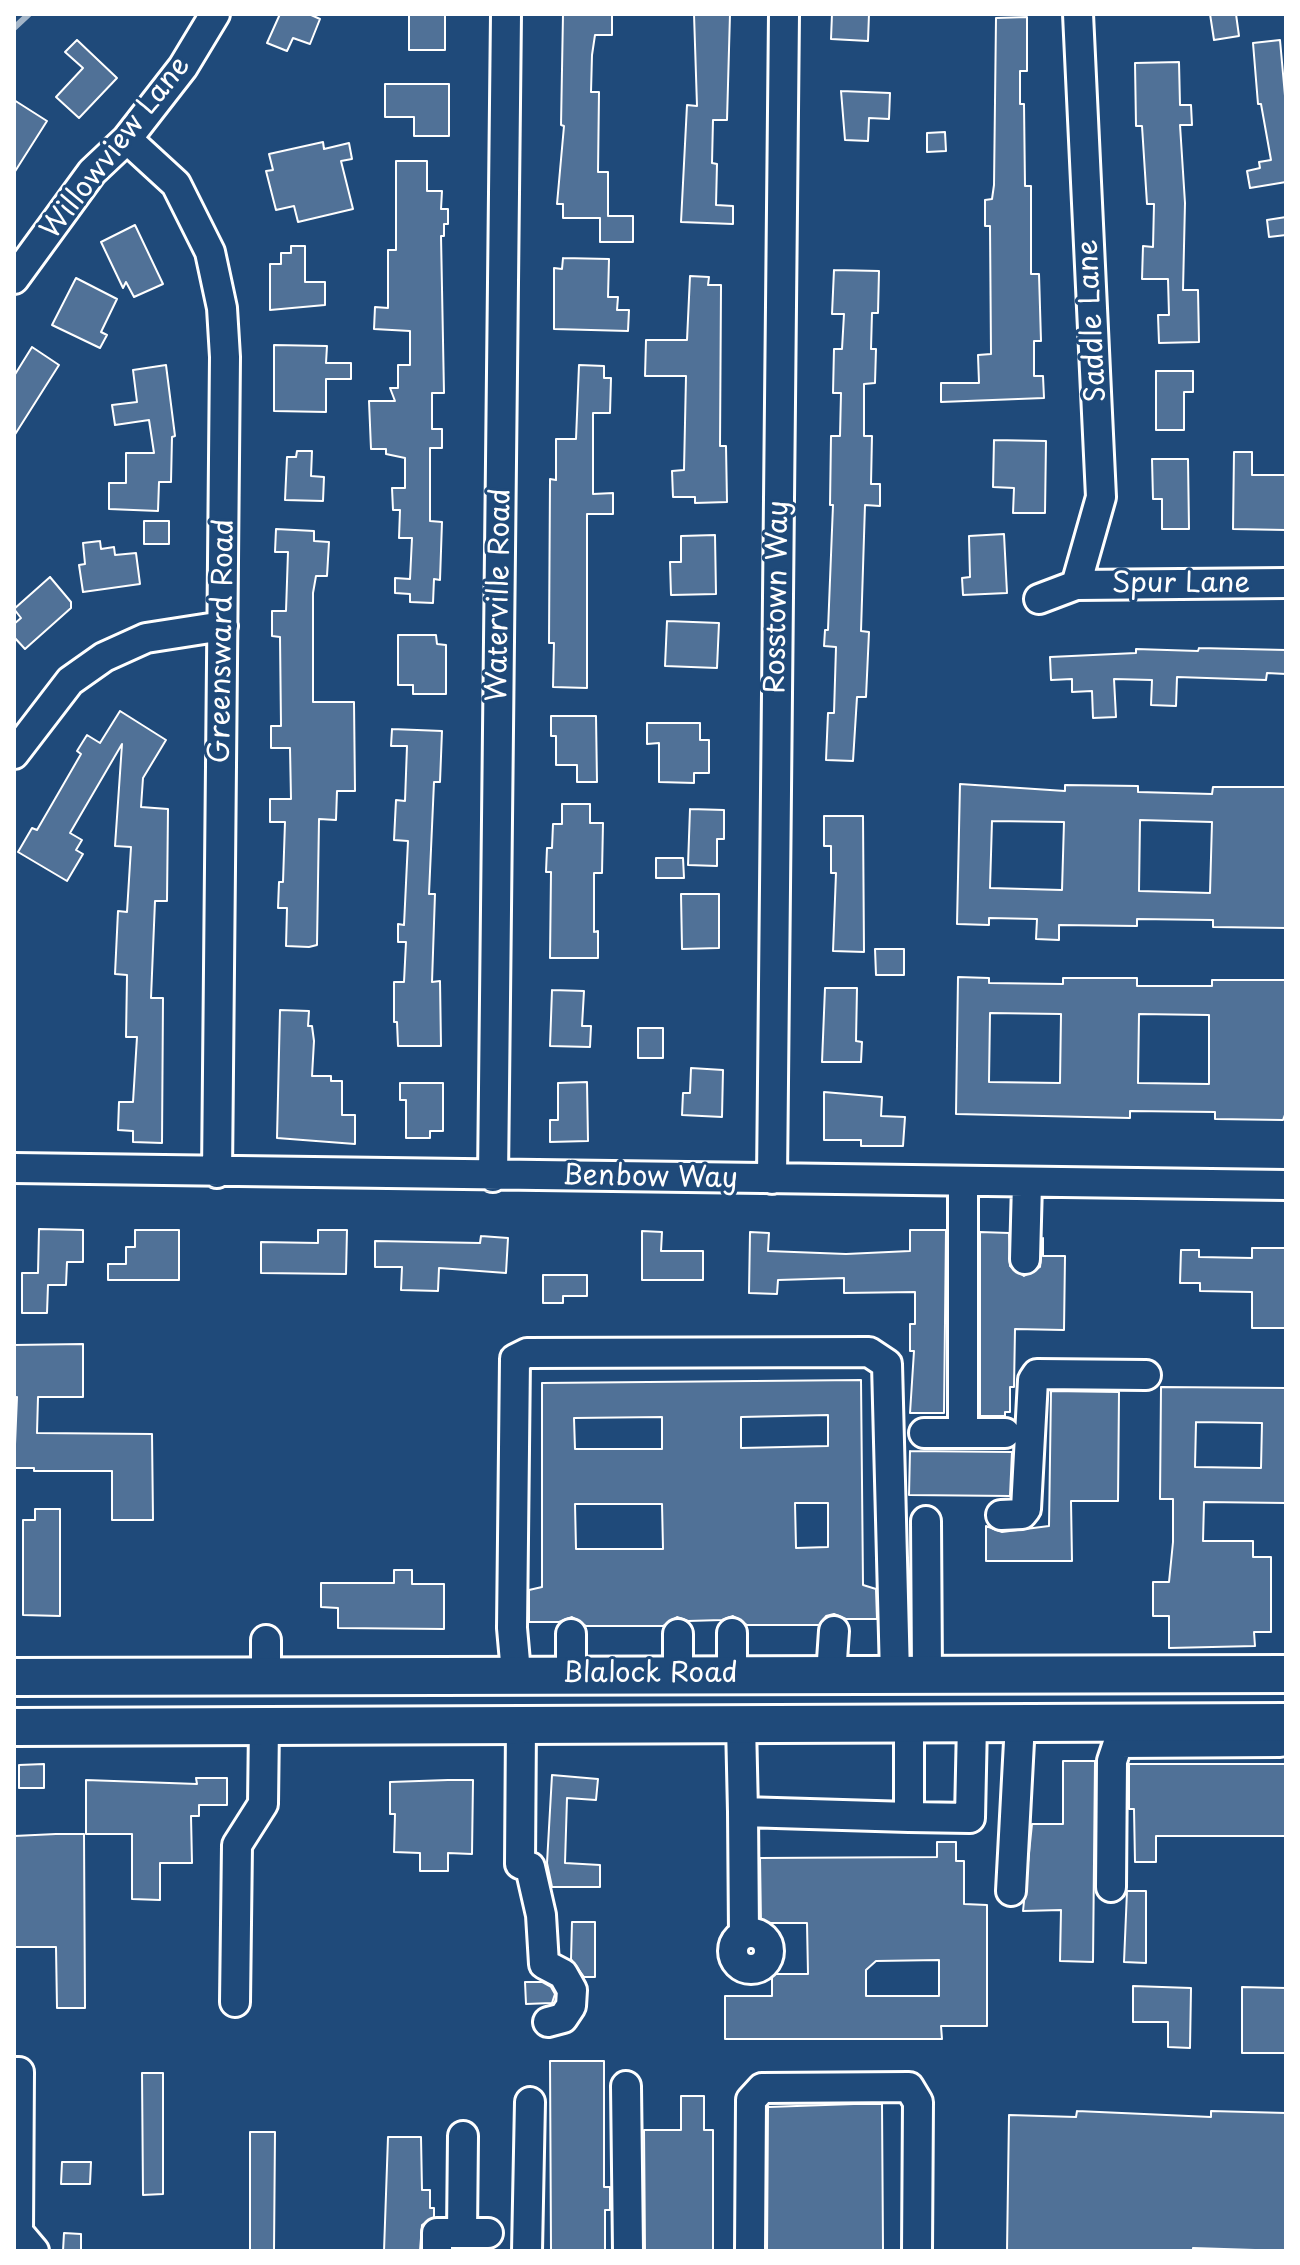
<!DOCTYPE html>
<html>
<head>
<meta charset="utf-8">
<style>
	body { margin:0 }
	#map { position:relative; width:1300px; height:2265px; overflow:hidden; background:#1f4a7a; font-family:"Playpen Sans",sans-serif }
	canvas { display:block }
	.frame { position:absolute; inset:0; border:16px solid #fff; pointer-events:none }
</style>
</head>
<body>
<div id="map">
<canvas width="1300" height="2265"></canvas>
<div class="frame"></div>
</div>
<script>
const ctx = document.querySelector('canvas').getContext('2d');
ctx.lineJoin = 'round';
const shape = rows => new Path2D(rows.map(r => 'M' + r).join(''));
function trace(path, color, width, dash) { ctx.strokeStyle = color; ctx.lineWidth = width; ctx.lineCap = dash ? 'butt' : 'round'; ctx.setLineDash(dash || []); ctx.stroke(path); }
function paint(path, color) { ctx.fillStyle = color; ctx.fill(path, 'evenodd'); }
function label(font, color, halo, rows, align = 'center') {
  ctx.font = font + ' "Playpen Sans",sans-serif'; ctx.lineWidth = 6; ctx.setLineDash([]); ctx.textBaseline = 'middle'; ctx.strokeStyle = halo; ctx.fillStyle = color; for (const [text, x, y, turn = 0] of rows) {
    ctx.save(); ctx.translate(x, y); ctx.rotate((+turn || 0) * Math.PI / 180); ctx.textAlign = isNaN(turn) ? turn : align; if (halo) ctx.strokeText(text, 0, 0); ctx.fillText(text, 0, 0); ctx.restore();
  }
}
trace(shape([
	[14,28,29,14]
]), '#a3b5c8', 6);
const building = shape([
	[280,14,309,14,320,19,310,44,293,38,287,51,267,43,280,14],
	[409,14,445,14,445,50,409,50,409,14],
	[563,14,612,14,612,35,595,35,592,55,591,92,599,92,598,172,608,172,608,216,633,216,633,242,600,242,600,218,563,218,563,204,557,204,564,126,561,125,563,14],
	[694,14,730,14,727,120,713,120,712,163,717,164,716,205,733,206,733,224,681,222,687,105,697,106,694,14],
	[832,14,869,14,868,41,831,39,832,14],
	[1210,14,1236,14,1239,36,1214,40,1210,14],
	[1027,17,1027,71,1020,71,1020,104,1024,104,1025,186,1031,186,1031,274,1039,274,1041,341,1034,341,1034,376,1043,376,1044,398,941,402,941,383,979,383,978,355,991,354,990,226,985,226,985,200,992,199,994,185,996,18,1027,17],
	[77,40,117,78,79,118,56,97,83,68,65,52,77,40],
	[1280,40,1286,107,1286,182,1250,188,1247,171,1260,168,1259,162,1271,160,1261,104,1258,104,1253,43,1280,40],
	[1179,62,1180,105,1191,105,1192,125,1180,125,1185,203,1183,290,1198,290,1199,342,1159,343,1158,315,1169,315,1168,279,1142,279,1143,246,1153,247,1154,204,1147,204,1142,126,1136,126,1135,63,1179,62],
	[385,84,449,84,449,136,414,136,414,117,385,117,385,84],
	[841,91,890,93,889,119,869,118,868,141,845,140,841,91],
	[14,100,47,121,14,173,14,100],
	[945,132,946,151,927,152,927,133,945,132],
	[323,142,324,149,349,143,352,159,341,161,353,209,298,222,294,206,276,210,266,171,273,170,269,154,323,142],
	[396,161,427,161,427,191,442,191,441,209,448,209,448,224,444,224,444,236,441,236,444,393,432,393,432,429,442,429,442,448,430,448,430,521,442,522,440,580,434,579,433,603,410,602,410,594,395,593,395,578,410,579,412,538,399,538,400,510,393,510,392,488,405,488,405,458,386,454,386,449,371,449,369,401,395,401,390,388,398,388,398,365,410,365,410,331,374,329,375,307,388,308,388,250,396,250,396,161],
	[1286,217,1286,235,1269,237,1267,220,1286,217],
	[135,225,163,284,134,297,126,282,123,288,101,242,135,225],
	[291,246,305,246,305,282,325,282,325,305,270,310,270,264,281,264,281,253,291,253,291,246],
	[563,258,609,259,608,297,618,297,617,310,629,310,628,331,554,329,554,268,562,269,563,258],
	[834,270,879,271,878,313,872,313,871,349,876,349,875,383,864,384,864,436,872,436,871,484,880,484,880,506,865,505,861,631,869,632,866,697,857,697,853,761,826,760,828,713,834,713,836,647,824,646,825,630,828,630,833,505,830,505,831,436,840,436,841,393,833,393,834,349,842,349,844,314,832,314,834,270],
	[690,276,709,277,708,285,721,285,720,446,726,446,727,502,695,503,695,497,673,497,672,471,684,470,686,376,645,376,646,340,687,340,690,276],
	[76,278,117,299,101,332,107,335,100,348,52,325,76,278],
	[274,345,327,346,326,363,351,363,351,379,326,379,326,412,274,411,274,345],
	[32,347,59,365,14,436,14,376,32,347],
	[166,365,175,436,172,437,171,482,159,482,158,511,109,509,109,483,126,483,126,453,154,453,149,420,115,425,112,405,137,402,133,370,166,365],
	[579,365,604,366,604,378,611,378,610,413,593,413,593,494,613,493,613,514,587,514,587,688,553,687,554,643,549,643,550,479,556,480,556,439,576,439,579,365],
	[1156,371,1193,371,1193,392,1184,392,1184,430,1156,430,1156,371],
	[994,440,1046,441,1045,513,1013,513,1014,488,993,487,994,440],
	[297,451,312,451,311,476,324,477,323,501,285,500,287,457,296,457,297,451],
	[1234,452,1252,452,1252,475,1286,475,1286,530,1233,529,1234,452],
	[1152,459,1188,459,1189,529,1162,529,1162,499,1153,499,1152,459],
	[144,521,169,521,169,544,144,544,144,521],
	[276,529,314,531,314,541,329,542,327,576,316,576,313,593,313,702,354,702,355,791,337,791,336,820,319,819,317,945,309,947,286,946,287,908,278,908,279,882,283,882,285,822,270,822,270,799,291,799,290,748,271,748,271,726,281,726,280,637,272,636,272,611,286,611,288,552,275,552,276,529],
	[1004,534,1007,593,963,595,962,578,970,577,969,536,1004,534],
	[715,535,716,594,671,595,670,562,681,562,681,536,715,535],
	[100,541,101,549,114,547,115,555,136,553,140,584,83,592,79,565,85,564,83,543,100,541],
	[50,577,71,602,71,608,25,649,14,637,14,624,21,618,14,609,50,577],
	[667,621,719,623,717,668,665,666,667,621],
	[398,635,436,635,437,644,446,645,446,694,413,694,413,685,398,685,398,635],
	[1199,648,1286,650,1286,674,1267,673,1266,680,1177,677,1176,706,1151,705,1152,680,1114,679,1116,717,1093,718,1092,691,1072,692,1072,679,1051,680,1050,657,1136,653,1136,649,1198,651,1199,648],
	[120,711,166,740,143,778,141,807,168,809,167,901,155,901,151,998,163,998,162,1143,133,1142,133,1131,118,1130,119,1102,133,1102,137,1037,126,1037,127,975,115,974,118,911,127,912,131,847,115,846,122,744,70,833,82,840,76,850,83,854,67,881,18,852,32,828,37,830,81,754,77,751,87,735,100,743,120,711],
	[551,716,596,716,597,782,577,782,577,765,556,765,556,736,551,736,551,716],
	[647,723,700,723,700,740,709,740,709,773,694,773,694,783,659,782,659,743,647,744,647,723],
	[392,729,442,731,440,782,434,782,429,894,435,894,432,982,440,981,441,1046,398,1046,397,1022,394,1022,394,982,404,982,406,942,398,942,398,924,404,925,408,841,394,840,396,800,405,801,407,746,391,746,392,729],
	[960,784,1065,791,1065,785,1138,786,1138,792,1212,794,1213,787,1286,787,1286,928,1213,927,1213,920,1137,919,1137,926,1059,925,1059,940,1036,939,1037,919,989,918,989,925,957,924,960,784],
	[1140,820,1212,822,1210,893,1139,891,1140,820],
	[992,821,1064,822,1062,890,990,888,992,821],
	[562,804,590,804,590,823,603,823,602,873,594,873,594,932,598,931,598,958,550,958,551,872,546,872,547,848,552,848,553,824,562,824,562,804],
	[690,809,724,810,724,839,717,839,717,866,688,865,690,809],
	[824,816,863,816,864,952,833,951,836,873,831,873,831,846,824,846,824,816],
	[656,858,683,858,684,878,656,878,656,858],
	[681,894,719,894,719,948,682,949,681,894],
	[875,949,904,949,904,975,876,975,875,949],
	[958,977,989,978,989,983,1063,984,1063,978,1137,978,1137,986,1212,986,1212,980,1286,980,1286,1112,1283,1120,1215,1119,1215,1112,1130,1111,1130,1118,956,1114,958,977],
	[990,1013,1061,1014,1060,1083,989,1082,990,1013],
	[1139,1014,1209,1015,1209,1084,1138,1083,1139,1014],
	[825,988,857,988,856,1041,862,1042,861,1062,822,1062,825,988],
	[552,990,584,991,582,1026,591,1026,590,1047,550,1046,552,990],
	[280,1010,309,1011,308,1026,312,1026,314,1041,312,1076,331,1076,331,1081,342,1081,342,1115,355,1115,355,1144,277,1138,280,1010],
	[638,1028,663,1028,663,1058,638,1058,638,1028],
	[691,1068,723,1070,722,1117,682,1115,683,1093,690,1093,691,1068],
	[587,1082,588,1141,550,1142,550,1120,558,1120,558,1083,587,1082],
	[400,1083,443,1083,443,1131,430,1131,430,1138,406,1138,406,1100,400,1100,400,1083],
	[824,1092,882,1097,881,1116,905,1117,903,1146,861,1146,861,1140,824,1140,824,1092],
	[39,1229,83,1230,83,1262,67,1262,66,1285,48,1285,47,1313,22,1313,22,1273,38,1273,39,1229],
	[135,1230,179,1230,179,1280,108,1280,108,1264,126,1264,126,1247,135,1247,135,1230],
	[318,1230,347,1230,346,1274,261,1273,261,1242,318,1243,318,1230],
	[910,1230,946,1230,944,1413,910,1413,914,1351,910,1351,910,1324,915,1324,915,1292,844,1293,844,1278,778,1280,777,1294,749,1293,750,1232,769,1233,768,1251,846,1254,910,1251,910,1230],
	[642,1231,662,1232,661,1251,703,1251,703,1280,642,1280,642,1231],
	[980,1232,1009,1233,1010,1266,1024,1276,1040,1267,1043,1238,1043,1256,1065,1256,1064,1330,1015,1329,1014,1387,1010,1387,1010,1412,1005,1412,1005,1416,980,1416,980,1232],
	[481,1236,508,1238,506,1273,439,1268,438,1291,401,1290,402,1267,375,1267,375,1241,480,1243,481,1236],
	[1252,1248,1286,1248,1286,1328,1252,1328,1252,1292,1200,1291,1200,1283,1180,1283,1181,1250,1199,1250,1199,1257,1252,1258,1252,1248],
	[543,1275,587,1275,587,1296,563,1296,563,1303,543,1303,543,1275],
	[83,1344,83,1397,38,1397,37,1433,152,1434,153,1520,112,1520,112,1471,34,1471,34,1468,14,1468,17,1397,14,1398,14,1345,83,1344],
	[861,1380,863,1585,876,1589,877,1619,846,1619,834,1614,826,1616,819,1625,747,1625,733,1616,722,1620,688,1621,677,1617,663,1626,586,1626,572,1617,559,1622,529,1622,529,1590,542,1587,542,1383,861,1380],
	[828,1415,828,1446,741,1448,741,1417,828,1415],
	[662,1417,662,1449,575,1449,574,1418,662,1417],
	[795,1503,828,1503,828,1547,796,1548,795,1503],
	[575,1504,662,1504,663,1549,576,1549,575,1504],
	[1161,1387,1286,1388,1286,1503,1204,1502,1203,1541,1253,1541,1253,1557,1271,1557,1271,1632,1254,1632,1255,1646,1169,1648,1169,1616,1153,1616,1153,1582,1169,1582,1173,1542,1173,1499,1160,1499,1161,1387],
	[1196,1422,1262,1423,1261,1468,1195,1467,1196,1422],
	[1051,1391,1119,1392,1118,1501,1071,1501,1072,1561,986,1561,986,1526,1002,1532,1049,1526,1051,1391],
	[910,1451,1012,1452,1010,1496,909,1495,910,1451],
	[35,1509,60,1509,60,1616,23,1615,23,1520,35,1520,35,1509],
	[394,1570,412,1570,412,1584,444,1584,444,1629,338,1628,338,1608,321,1607,321,1583,394,1583,394,1570],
	[1063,1761,1095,1761,1093,1962,1060,1961,1061,1910,1023,1911,1032,1824,1063,1824,1063,1761],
	[44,1764,44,1788,19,1788,19,1765,44,1764],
	[1129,1764,1286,1764,1286,1836,1156,1836,1156,1862,1135,1862,1134,1809,1129,1809,1129,1764],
	[552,1775,598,1779,596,1800,567,1798,565,1863,600,1865,600,1887,552,1887,547,1863,552,1775],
	[196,1778,227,1778,227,1805,199,1805,199,1816,191,1816,192,1863,160,1863,160,1900,132,1899,132,1834,86,1834,86,1780,197,1784,196,1778],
	[448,1780,473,1780,472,1854,448,1853,448,1871,420,1871,420,1853,394,1852,395,1814,390,1814,390,1782,448,1780],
	[56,1834,84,1834,85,2008,57,2008,56,1947,14,1947,14,1836,56,1834],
	[937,1842,956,1842,956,1861,964,1861,964,1904,987,1905,987,2026,941,2026,942,2039,725,2039,725,1996,772,1996,772,1974,808,1974,807,1923,761,1923,760,1858,937,1857,937,1842],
	[939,1960,939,1996,866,1996,866,1970,876,1961,939,1960],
	[1127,1891,1146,1891,1146,1963,1124,1962,1127,1891],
	[572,1922,595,1922,595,1977,584,1977,571,1959,572,1922],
	[525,1982,542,1982,551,1987,555,1994,552,2003,526,2004,525,1982],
	[1133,1986,1191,1988,1190,2048,1168,2047,1168,2022,1133,2022,1133,1986],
	[1242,1987,1286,1988,1286,2053,1242,2053,1242,1987],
	[550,2061,604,2061,604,2187,610,2187,610,2210,605,2210,605,2251,551,2251,550,2061],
	[142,2073,163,2073,163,2194,143,2195,142,2073],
	[681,2096,704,2096,704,2130,713,2130,713,2251,645,2251,644,2130,681,2130,681,2096],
	[854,2104,882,2104,883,2251,767,2251,768,2107,854,2104],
	[1077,2111,1211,2117,1211,2111,1286,2113,1286,2251,1193,2248,1193,2251,1007,2251,1009,2115,1076,2117,1077,2111],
	[250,2132,275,2132,274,2251,250,2251,250,2132],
	[388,2137,421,2137,422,2190,430,2190,430,2208,434,2208,434,2217,422,2225,420,2251,384,2251,388,2137],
	[62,2162,91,2162,90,2184,61,2184,62,2162],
	[64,2233,81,2234,81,2251,63,2251,64,2233]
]);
paint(building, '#507197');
trace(building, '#fff', 2);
const minor = shape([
	[127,139,176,184,210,252,222,308,225,357,217,1173],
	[14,279,92,172,127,139,183,67,215,14],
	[1076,585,1286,583],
	[1039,599,1076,585,1101,497,1078,14],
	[14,754,70,681,104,657,146,638,223,626],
	[14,1168,1286,1185],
	[493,1177,506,14],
	[772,1179,784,14],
	[1025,1259,1027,1183],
	[924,1433,963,1433,963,1183],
	[963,1433,1005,1433],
	[1001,1515,1022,1514,1026,1509,1033,1380,1037,1374,1146,1375],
	[926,1521,927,1675],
	[266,1640,266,1675],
	[516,1673,512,1628,515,1359,527,1353,869,1352,887,1364,895,1675],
	[571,1674,571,1634],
	[678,1674,678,1634],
	[732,1675,732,1633],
	[831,1675,834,1631],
	[741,1724,743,1812,909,1817,909,1723],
	[521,1725,520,1864,530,1867,541,1915,544,1964,563,1974,572,1990,571,2006,563,2018,548,2022],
	[743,1812,744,1934],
	[909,1817,970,1818,972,1723],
	[1111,1887,1112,1761,1118,1743,1280,1742,1286,1738],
	[1011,1891,1020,1723],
	'733 1951a18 18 0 1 1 36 0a18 18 0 1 1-36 0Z',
	[235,2002,237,1845,263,1804,264,1726],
	[14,2072,19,2072,18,2232,34,2251],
	[626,2086,628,2251],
	[462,2233,463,2136],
	[437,2251,437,2233,488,2233],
	[527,2251,530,2102],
	[750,2251,751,2100,762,2088,909,2087,918,2102,917,2251]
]);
const major = shape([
	[14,1677,1286,1674],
	[14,1727,1286,1722]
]);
trace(minor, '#fff', 34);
trace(major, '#fff', 42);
trace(minor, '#1f4a7a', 28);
trace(major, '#1f4a7a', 36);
label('28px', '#fff', '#1f4a7a', [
	["Willowview Lane",116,148,-52],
	["Saddle Lane",1093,321,-93],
	["Spur Lane",1181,584],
	["Waterville Road",500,595,-89],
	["Rosstown Way",778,597,-89],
	["Greensward Road",223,641,-89],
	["Benbow Way",650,1178,1],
	["Blalock Road",650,1674]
]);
</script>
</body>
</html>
